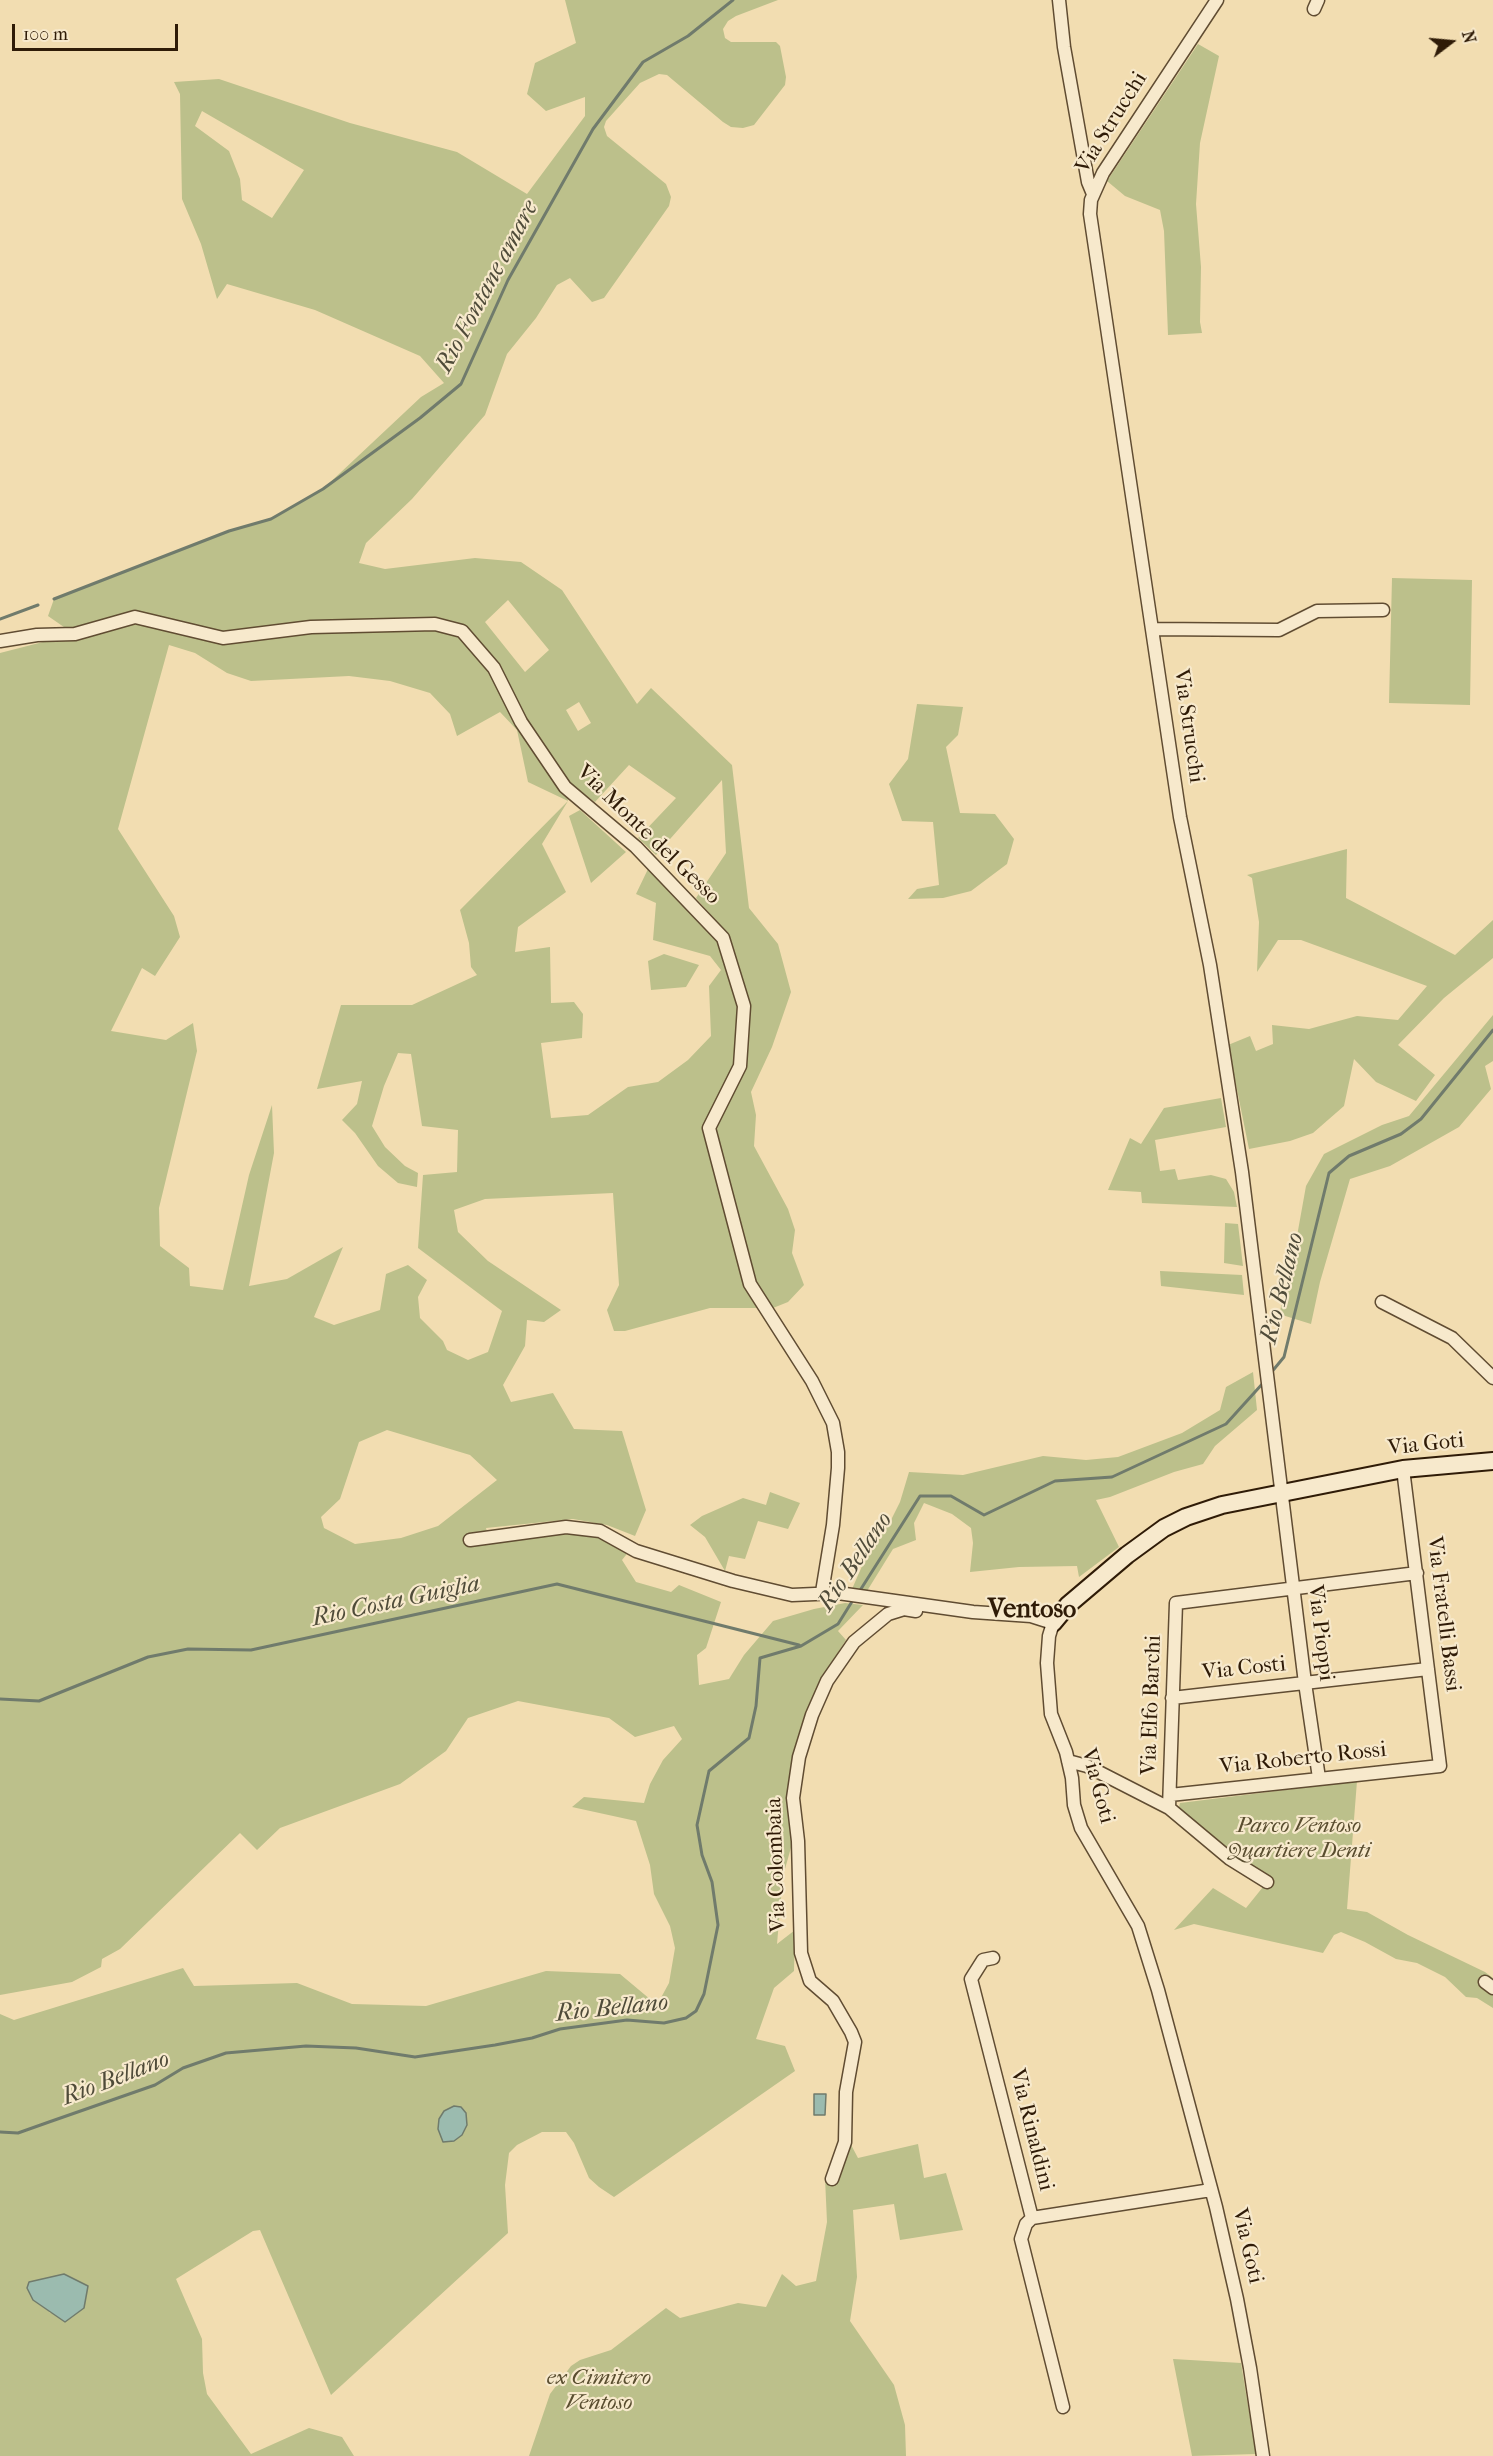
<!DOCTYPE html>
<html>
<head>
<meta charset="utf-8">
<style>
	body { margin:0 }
	#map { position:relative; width:1493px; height:2456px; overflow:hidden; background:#f2ddb1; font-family:"IM FELL French Canon",serif }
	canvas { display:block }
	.north { position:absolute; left:1421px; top:12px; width:60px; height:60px; -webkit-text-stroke:4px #f7e9cc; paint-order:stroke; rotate:74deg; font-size:16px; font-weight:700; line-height:24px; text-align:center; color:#2f1b07 }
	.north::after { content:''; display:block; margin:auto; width:21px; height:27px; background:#2f1b07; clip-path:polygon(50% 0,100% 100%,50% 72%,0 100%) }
	.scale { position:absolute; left:12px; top:24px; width:166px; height:27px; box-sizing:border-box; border:3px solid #2f1b07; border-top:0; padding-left:8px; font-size:18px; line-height:21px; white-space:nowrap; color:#2f1b07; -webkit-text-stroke:4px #f7e9cc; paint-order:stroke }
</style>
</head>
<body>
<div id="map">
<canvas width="1493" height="2456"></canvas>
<div class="north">N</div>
<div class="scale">100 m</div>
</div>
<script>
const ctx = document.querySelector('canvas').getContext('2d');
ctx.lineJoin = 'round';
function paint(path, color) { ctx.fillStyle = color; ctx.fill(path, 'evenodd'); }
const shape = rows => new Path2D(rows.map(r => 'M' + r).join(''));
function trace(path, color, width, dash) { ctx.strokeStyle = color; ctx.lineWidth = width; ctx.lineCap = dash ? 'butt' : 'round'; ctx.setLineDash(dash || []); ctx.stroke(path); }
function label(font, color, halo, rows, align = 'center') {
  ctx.font = font + ' "IM FELL French Canon",serif'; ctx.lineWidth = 4.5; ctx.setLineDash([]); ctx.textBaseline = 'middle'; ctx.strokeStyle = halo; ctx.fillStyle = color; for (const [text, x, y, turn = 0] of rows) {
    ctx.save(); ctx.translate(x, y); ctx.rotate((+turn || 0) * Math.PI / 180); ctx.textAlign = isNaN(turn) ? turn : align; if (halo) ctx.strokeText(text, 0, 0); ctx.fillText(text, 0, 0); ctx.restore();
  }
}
paint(shape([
	[565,0,778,0,736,16,728,21,723,29,725,38,731,42,776,42,780,46,786,77,785,85,754,125,743,128,731,127,723,122,667,75,659,74,640,83,606,121,604,127,607,136,666,184,671,197,669,206,604,298,592,302,570,278,557,285,536,318,507,354,485,415,412,499,366,543,359,563,385,569,475,558,521,562,562,590,637,704,651,688,732,765,749,908,778,944,791,992,772,1047,751,1092,756,1115,754,1146,788,1209,795,1230,792,1253,804,1285,788,1302,773,1308,710,1308,625,1331,614,1331,607,1310,619,1285,613,1193,485,1199,454,1210,458,1232,488,1261,561,1310,544,1322,527,1320,525,1346,503,1385,511,1402,553,1393,574,1429,622,1431,646,1510,635,1536,607,1525,573,1519,486,1528,490,1543,569,1531,602,1538,630,1550,622,1560,636,1582,671,1592,679,1585,721,1602,706,1648,697,1655,699,1685,729,1679,744,1655,773,1621,814,1609,845,1603,863,1605,838,1631,846,1640,823,1676,794,1755,787,1800,792,1844,783,1876,777,1944,795,1930,794,1971,774,1988,756,2039,785,2046,795,2071,614,2197,599,2187,589,2178,574,2143,566,2132,542,2132,517,2145,509,2153,505,2185,508,2233,331,2395,260,2230,253,2231,176,2279,202,2339,203,2373,207,2394,251,2454,309,2428,342,2437,354,2456,0,2456,0,2014,14,2020,183,1968,194,1986,297,1983,352,2004,426,2006,546,1971,620,1974,657,2005,669,1983,675,1948,670,1926,654,1894,650,1865,636,1821,572,1807,584,1797,644,1803,650,1784,663,1760,682,1739,674,1726,635,1737,609,1718,518,1701,468,1718,446,1751,400,1784,280,1828,257,1850,240,1833,120,1949,102,1959,101,1967,72,1982,0,1995,0,653,74,634,48,616,54,599,229,531,271,519,323,489,421,397,444,383,420,356,315,310,227,284,217,299,201,244,182,199,180,94,174,82,219,79,350,123,457,152,527,194,585,116,585,97,546,111,527,94,535,63,576,43],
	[202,111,304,170,272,218,242,200,240,179,229,151,195,126],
	[508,600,549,650,525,672,485,622],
	[169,645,195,653,227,673,251,681,349,676,390,681,430,693,450,714,457,736,500,712,517,730,528,782,568,801,460,910,469,943,471,967,477,975,412,1005,341,1005,317,1089,362,1081,357,1104,342,1120,355,1133,378,1166,398,1183,417,1187,418,1173,405,1166,385,1147,372,1126,384,1086,398,1053,411,1054,422,1126,458,1130,457,1172,423,1175,418,1248,502,1311,488,1352,468,1360,447,1350,443,1341,420,1318,418,1297,427,1280,408,1265,386,1274,380,1310,334,1325,314,1317,343,1247,287,1279,249,1286,274,1153,272,1105,249,1175,223,1290,190,1286,189,1268,160,1246,159,1208,197,1051,193,1023,166,1040,111,1031,142,968,155,976,180,937,174,916,118,829],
	[579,702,591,723,578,731,566,710],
	[629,765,676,798,638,838,656,855,722,780,726,853,696,898,717,922,716,937,648,869,636,894,656,903,653,940,710,956,721,970,709,986,711,1036,688,1060,658,1082,628,1087,588,1115,551,1118,541,1043,582,1038,583,1014,574,1002,551,1003,550,947,515,952,518,927,566,892,542,844,568,801,565,780,595,802],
	[387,1430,470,1455,497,1480,438,1526,401,1538,355,1544,324,1528,321,1517,340,1499,359,1442],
	[88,2286,84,2308,49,2313],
	[1198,44,1219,56,1200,143,1196,204,1201,267,1200,322,1202,333,1168,335,1164,231,1160,210,1125,196,1107,181],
	[1392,578,1472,580,1470,705,1389,703],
	[917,704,963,707,958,735,946,747,960,813,995,814,1014,839,1007,864,971,891,943,898,908,899,917,889,939,885,933,822,902,821,889,784,908,759],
	[580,810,626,852,591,883,569,816],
	[1347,849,1346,898,1455,955,1493,920,1493,958,1444,998,1398,1045,1435,1075,1416,1101,1376,1082,1354,1059,1344,1106,1313,1133,1290,1141,1249,1149,1228,1045,1250,1036,1256,1051,1273,1044,1272,1025,1309,1029,1357,1016,1398,1020,1427,986,1301,940,1278,940,1257,972,1259,922,1252,878,1247,875],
	[664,954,699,965,686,987,651,990,648,961],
	[1493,1015,1493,1061,1485,1066,1491,1089,1459,1127,1390,1166,1350,1179,1320,1282,1311,1324,1279,1314,1290,1275,1306,1186,1324,1154,1382,1125,1409,1116],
	[1221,1098,1226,1127,1155,1140,1160,1171,1175,1169,1178,1180,1211,1175,1226,1179,1234,1192,1237,1207,1142,1203,1141,1192,1108,1190,1130,1138,1141,1144,1164,1108],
	[1225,1223,1238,1224,1243,1266,1224,1263],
	[1160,1271,1242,1275,1244,1295,1161,1286],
	[1253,1372,1257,1410,1215,1446,1203,1464,1174,1472,1110,1497,1096,1500,1119,1547,1079,1577,1077,1566,1019,1567,970,1572,973,1543,971,1528,952,1514,924,1503,914,1523,916,1540,893,1549,867,1591,852,1589,881,1523,889,1524,900,1502,909,1472,963,1475,1043,1456,1086,1460,1118,1457,1182,1433,1220,1410,1226,1387],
	[770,1492,800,1503,788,1529,758,1521,745,1559,729,1556,725,1571,705,1537,690,1525,702,1516,743,1498,766,1505],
	[1357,1781,1347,1909,1367,1912,1408,1935,1485,1972,1493,1978,1493,2008,1477,1998,1466,1997,1445,1977,1417,1963,1396,1959,1365,1942,1341,1932,1334,1935,1323,1953,1194,1924,1174,1930,1213,1888,1246,1908,1267,1882,1177,1815,1180,1803],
	[840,2124,858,2158,918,2144,924,2178,946,2173,963,2230,900,2240,894,2204,853,2210,857,2277,850,2321,894,2385,905,2425,906,2456,529,2456,550,2394,571,2366,580,2360,611,2350,666,2308,680,2318,738,2303,766,2307,782,2274,796,2286,816,2281,827,2222,825,2178,839,2143],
	[1173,2359,1241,2363,1256,2454,1192,2456]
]), '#bcc08b');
const water = shape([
	[814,2094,826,2094,825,2115,814,2115,814,2094],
	[454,2106,461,2107,466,2113,467,2125,462,2135,454,2141,443,2142,438,2129,439,2119,444,2111,454,2106],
	[64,2274,88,2286,84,2308,65,2322,33,2300,27,2288,29,2282,64,2274]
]);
paint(water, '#9bbbaf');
trace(water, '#707b6c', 1.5);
trace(shape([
	[54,599,229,531,271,519,323,489,420,418,461,384,508,280,593,129,643,62,688,36,733,0],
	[0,619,38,605],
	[1270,1374,1284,1357,1329,1173,1349,1156,1401,1134,1421,1119,1493,1030],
	[859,1592,920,1496,951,1496,984,1515,1055,1481,1112,1477,1226,1424,1264,1382],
	[0,1699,39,1701,148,1657,188,1649,251,1650,557,1584,799,1645],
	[0,2132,18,2133,49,2122,155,2085,183,2068,226,2053,306,2046,356,2048,415,2057,495,2045,532,2038,560,2029,627,2020,664,2023,686,2018,696,2011,704,1994,718,1925,712,1882,702,1855,697,1825,709,1771,749,1738,756,1706,760,1658,801,1646,838,1624,853,1600]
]), '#707b6c', 3);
const street = shape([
	[1059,0,1064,47,1088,182,1093,194],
	[1217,0,1103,173,1091,200,1090,214,1180,817,1210,965,1242,1172,1305,1683,1319,1778],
	[1314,9,1318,0],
	[1152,629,1279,630,1317,611,1383,610],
	[0,641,37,635,75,634,135,617,223,638,311,627,435,624,462,631,494,668,521,722,565,787,636,847,723,938,744,1006,740,1066,709,1128,750,1284,812,1381,833,1423,838,1452,838,1468,833,1525,822,1592],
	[1382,1302,1452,1338,1493,1378],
	[470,1540,566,1527,600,1531,636,1551,733,1581,792,1595,838,1593,973,1612,1031,1616,1053,1623,1049,1636,1047,1663,1051,1714,1066,1752,1072,1778,1074,1805,1081,1828,1138,1926,1158,1990,1216,2207,1237,2299,1250,2368,1263,2456],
	[1172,1698,1428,1669],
	[1068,1761,1087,1766,1169,1808,1230,1859,1267,1882],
	[1170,1795,1440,1766,1403,1469],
	[1169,1808,1176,1603,1417,1573],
	[993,1958,983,1960,971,1979,1032,2218,1211,2190],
	[1485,1982,1493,1988],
	[832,2179,845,2142,846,2092,855,2042,851,2032,833,2001,810,1981,801,1953,798,1841,793,1798,799,1757,812,1715,827,1681,854,1642,888,1614,904,1609,916,1611],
	[1032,2218,1026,2224,1021,2239,1063,2407]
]);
const secondary = shape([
	[1053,1623,1068,1605,1127,1555,1164,1528,1186,1517,1222,1505,1403,1469,1493,1461]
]);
trace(street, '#604c32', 15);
trace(secondary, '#2f1b07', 20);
trace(street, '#f7e9cc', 12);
trace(secondary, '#f7e9cc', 16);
label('22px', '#2f1b07', '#f7e9cc', [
	["Via Strucchi",1112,123,-58],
	["Via Strucchi",1188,726,82],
	["Via Monte del Gesso",648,835,44],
	["Via Goti",1426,1445,-6],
	["Via Fratelli Bassi",1443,1614,83],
	["Via Pioppi",1320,1633,83],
	["Via Costi",1244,1669,-6],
	["Via Elfo Barchi",1152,1705,-88],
	["Via Roberto Rossi",1303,1759,-6],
	["Via Goti",1097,1786,75],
	["Via Colombaia",777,1865,-92],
	["Via Rinaldini",1031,2130,76],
	["Via Goti",1247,2246,77]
]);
label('italic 22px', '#594d2f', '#f7e9cc', [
	["Parco Ventoso",1299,1827],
	["Quartiere Denti",1299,1852],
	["ex Cimitero",599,2379],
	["Ventoso",599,2404]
]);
label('italic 24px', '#4f4b39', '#f7e9cc', [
	["Rio Fontane amare",488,287,-62],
	["Rio Bellano",1283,1288,-76],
	["Rio Bellano",856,1562,-56],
	["Rio Costa Guiglia",396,1602,-12],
	["Rio Bellano",612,2009,-6],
	["Rio Bellano",116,2079,-21]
]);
label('bold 26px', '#2f1b07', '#f7e9cc', [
	["Ventoso",1032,1611]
]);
</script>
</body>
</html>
